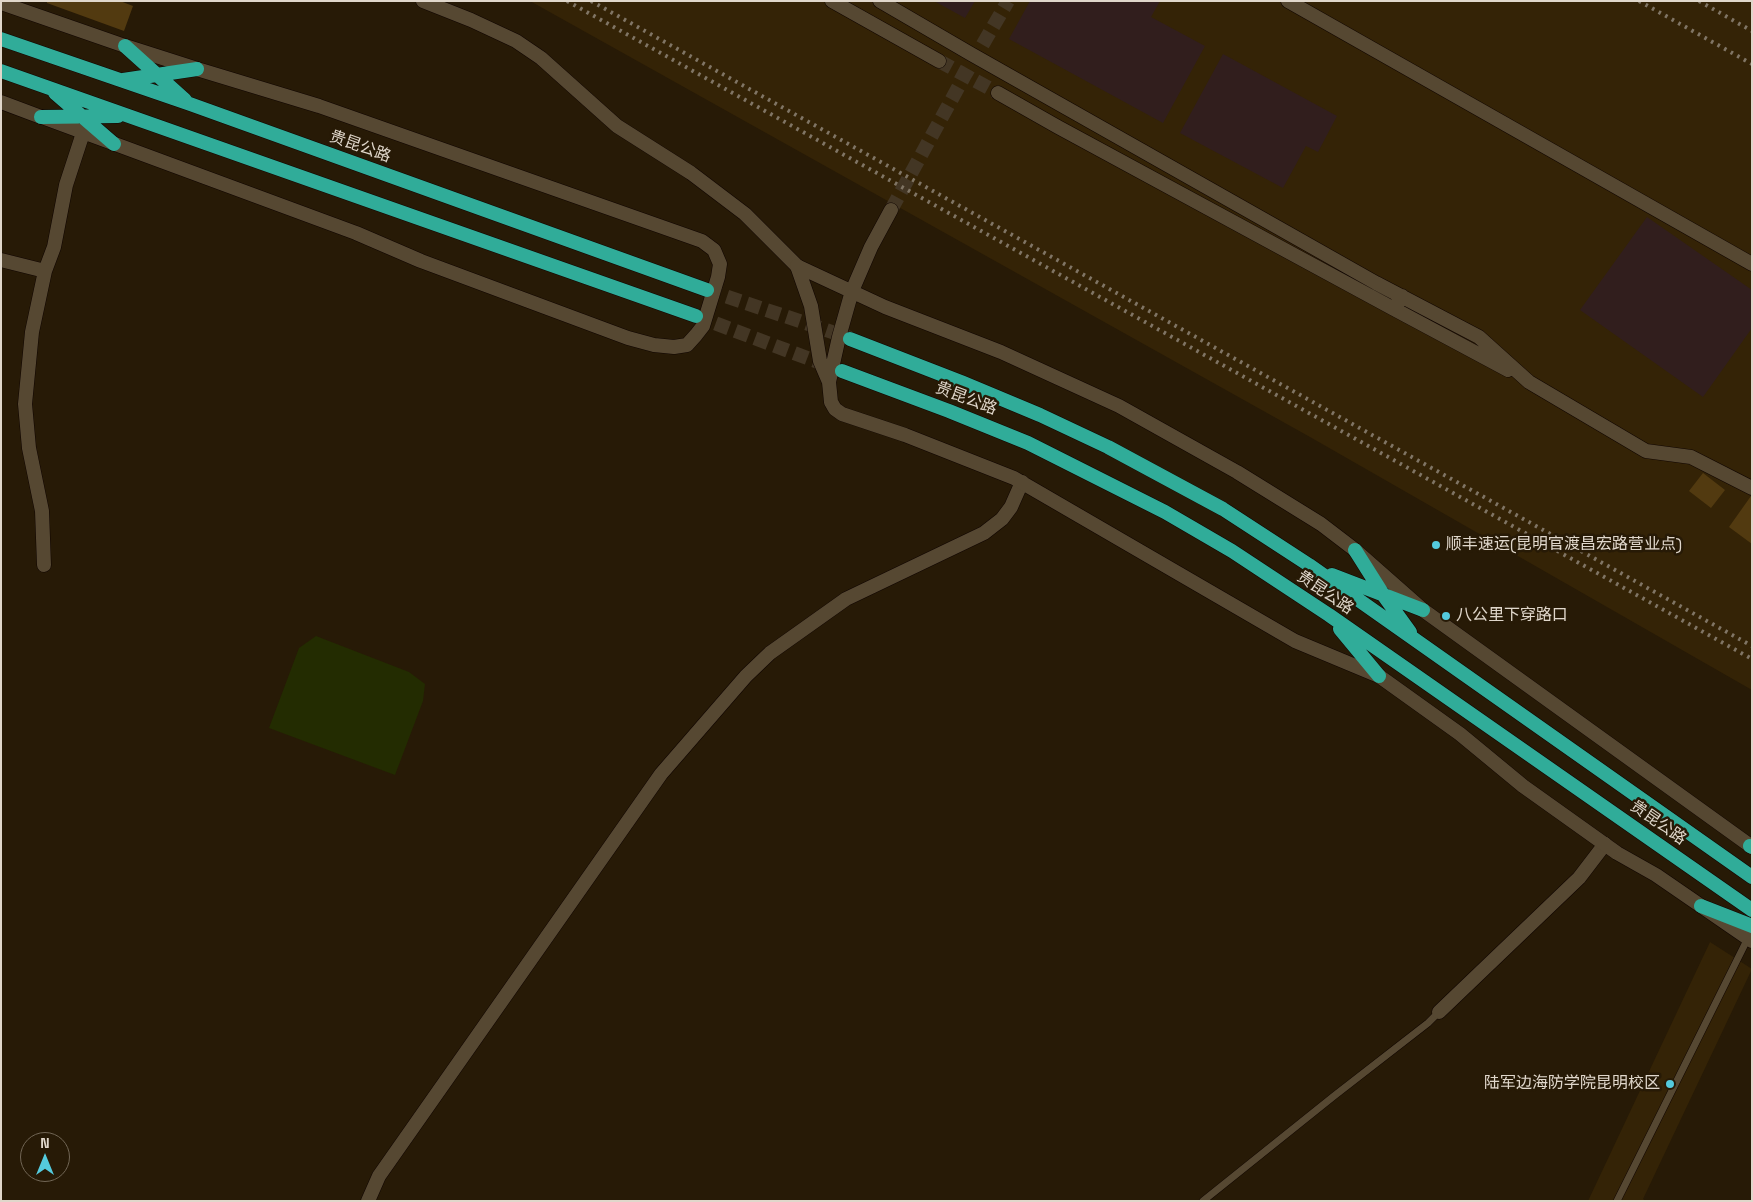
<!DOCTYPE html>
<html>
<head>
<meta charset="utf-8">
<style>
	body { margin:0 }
	#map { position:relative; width:1753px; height:1202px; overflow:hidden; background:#271a06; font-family:"Space Grotesk",sans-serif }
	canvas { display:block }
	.frame { position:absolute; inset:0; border:2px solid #e0d7cb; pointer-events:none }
	.north { position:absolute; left:20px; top:1132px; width:50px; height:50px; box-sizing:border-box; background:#271a06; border:1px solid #716655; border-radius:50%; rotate:0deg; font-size:14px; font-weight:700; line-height:20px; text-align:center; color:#e0d7cb }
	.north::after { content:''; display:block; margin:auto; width:18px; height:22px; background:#54cadd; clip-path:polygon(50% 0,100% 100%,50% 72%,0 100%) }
</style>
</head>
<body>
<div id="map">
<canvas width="1753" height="1202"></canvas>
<div class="frame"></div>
<div class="north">N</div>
</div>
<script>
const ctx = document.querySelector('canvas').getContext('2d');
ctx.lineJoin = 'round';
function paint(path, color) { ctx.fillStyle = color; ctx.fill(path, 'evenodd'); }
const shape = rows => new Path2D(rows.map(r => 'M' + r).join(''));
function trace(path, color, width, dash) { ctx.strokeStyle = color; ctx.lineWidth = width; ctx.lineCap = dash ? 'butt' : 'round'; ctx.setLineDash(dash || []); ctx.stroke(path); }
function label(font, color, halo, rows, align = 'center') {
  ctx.font = font + ' "Space Grotesk","Noto Sans SC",sans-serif'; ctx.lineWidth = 5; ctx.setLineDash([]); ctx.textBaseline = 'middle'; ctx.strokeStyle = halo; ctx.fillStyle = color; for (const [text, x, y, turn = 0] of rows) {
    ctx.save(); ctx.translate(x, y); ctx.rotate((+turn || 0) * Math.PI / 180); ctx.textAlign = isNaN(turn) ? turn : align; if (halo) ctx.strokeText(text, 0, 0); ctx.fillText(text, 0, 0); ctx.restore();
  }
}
paint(shape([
	[530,1,1752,1,1752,690,1310,437],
	[1710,942,1752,969,1643,1199,1646,1201,1588,1201]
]), '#342306');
paint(shape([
	[934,1,975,1,965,18],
	[1030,1,1160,1,1151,17,1205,46,1163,123,1009,39],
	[1223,54,1337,116,1318,152,1306,146,1283,188,1180,133],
	[1647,217,1752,290,1752,328,1703,397,1580,310]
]), '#311e1d');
paint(shape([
	[316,636,409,672,425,684,423,701,395,775,269,728,299,648]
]), '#232c01');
paint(shape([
	[47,1,120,1,133,6,124,31,47,3],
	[1703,473,1725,490,1711,508,1689,491],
	[1751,496,1752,497,1752,544,1729,527]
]), '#523a10');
trace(shape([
	[939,61,998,93],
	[891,210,965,75,1008,1]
]), '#433624', 14, [14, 7]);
trace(shape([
	[707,290,850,338],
	[696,316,831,367]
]), '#433624', 14, [14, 7]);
const service = shape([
	[1203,1201,1334,1096,1428,1023,1439,1012],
	[1617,1201,1748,938]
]);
const minor = shape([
	[423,1,471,20,516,41,541,58,617,126,691,173,745,214,797,266],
	[832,1,939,61],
	[880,1,971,54,1376,283,1479,337,1529,382,1646,451,1691,457,1752,488],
	[1288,1,1752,264],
	[998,93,1058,127,1394,309,1402,296],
	[42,117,356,233,421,261,628,338,654,345,674,347,687,345,696,335,703,326,718,277,720,264,714,250,702,241,319,106,197,69],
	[1,260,45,271],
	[1394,309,1508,370],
	[44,565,42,511,29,448,25,404,32,332,45,271,54,247,66,185,83,133],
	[1439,1012,1579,878,1605,844],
	[368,1201,379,1176,661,774,746,676,770,653,846,599,984,533,1002,519,1011,507,1022,482]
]);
const tertiary = shape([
	[1,3,125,46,197,69],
	[1,102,41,117],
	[891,210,871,247,852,291,839,337,829,382,831,402,835,409,842,414,905,435,1014,478,1295,641,1379,676,1460,734,1523,786,1617,853,1656,875,1752,941],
	[797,266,885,307,1001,352,1119,406,1237,472,1321,524,1355,550,1423,610,1752,847],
	[797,266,811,306,820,361,829,382]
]);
const trunk = shape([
	[1,39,190,104,707,290],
	[125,46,185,100],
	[1,71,696,316],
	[123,80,197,69],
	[55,93,114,144],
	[41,117,118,116],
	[850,339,961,382,1040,415,1108,447,1223,509,1309,565,1752,877],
	[842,371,949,411,1028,443,1165,512,1232,551,1329,615,1752,910],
	[1355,550,1384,596,1410,632],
	[1332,575,1423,610],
	[1340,629,1379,676],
	[1750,846,1752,847],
	[1701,906,1752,926]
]);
trace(service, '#100500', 8);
trace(minor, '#100500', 15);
trace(tertiary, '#100500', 15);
trace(trunk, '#100500', 15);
trace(service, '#564832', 7);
trace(minor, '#564832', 14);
trace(tertiary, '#564832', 14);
trace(trunk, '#30ac99', 14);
trace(shape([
	[567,1,1752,659],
	[591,1,1752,646],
	[1639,1,1752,64],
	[1699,1,1752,31]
]), '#807565', 4, [2.5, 5]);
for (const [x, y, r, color] of [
	[1436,545,5,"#54cadd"],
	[1446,616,5,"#54cadd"],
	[1670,1084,5,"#54cadd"]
]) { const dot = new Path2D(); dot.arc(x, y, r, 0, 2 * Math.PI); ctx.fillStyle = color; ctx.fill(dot); trace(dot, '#271a06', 2); }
label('16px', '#e0d7cb', '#271a06', [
	["贵昆公路",360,147,20],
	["贵昆公路",966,399,21],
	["贵昆公路",1325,593,34],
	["贵昆公路",1658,823,35]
]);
label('16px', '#e0d7cb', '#271a06', [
	["顺丰速运(昆明官渡昌宏路营业点)",1446,545],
	["八公里下穿路口",1456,616],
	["陆军边海防学院昆明校区",1660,1084,"right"]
], 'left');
</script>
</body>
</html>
